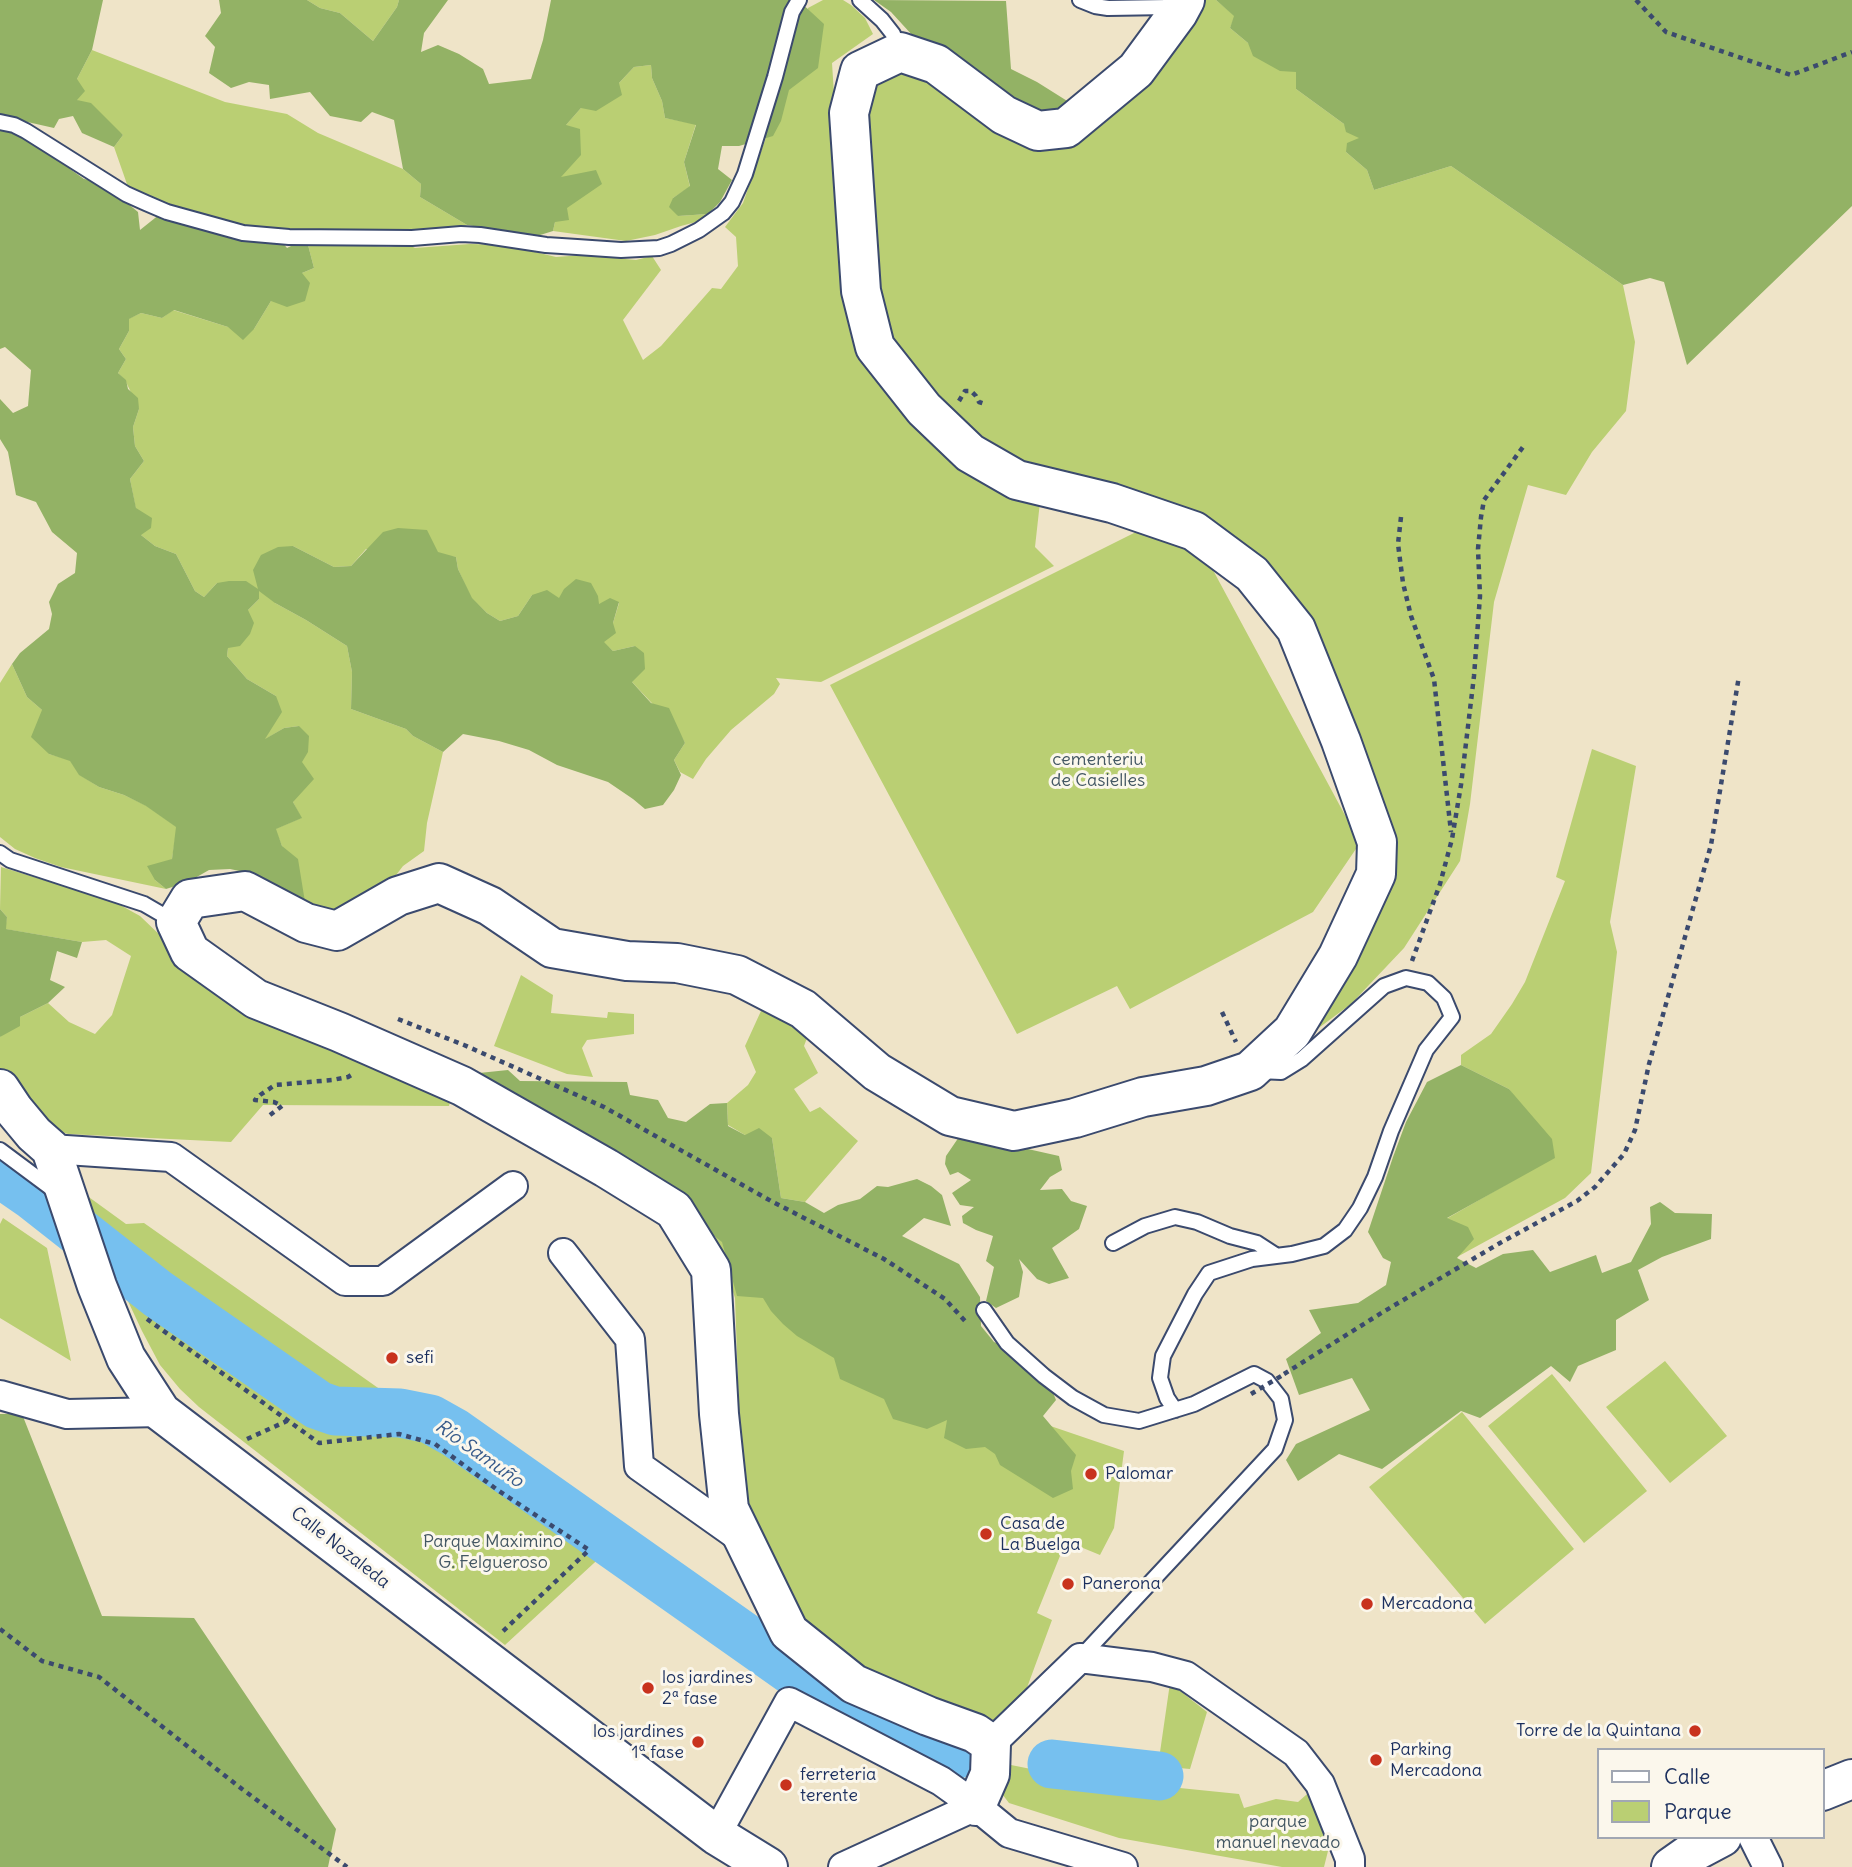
<!DOCTYPE html>
<html>
<head>
<meta charset="utf-8">
<style>
	body { margin:0 }
	#map { position:relative; width:1852px; height:1867px; overflow:hidden; background:#efe4c8; font-family:Delius,sans-serif }
	canvas { display:block }
	.legend { position:absolute; left:1597px; top:1748px; width:228px; height:91px; box-sizing:border-box; background:#fbf7ec; border:2px solid #a1a7b3; margin:0; padding:9px 12px; list-style:none; font-size:21px; color:#1b2f5e }
	.legend li { display:flex; align-items:center; gap:14px; height:35px }
	.legend b { width:35px; border:2px solid #a1a7b3 }
</style>
</head>
<body>
<div id="map">
<canvas width="1852" height="1867"></canvas>
<ul class="legend">
<li><b style="height:9px;background:#fff"></b>Calle</li>
<li><b style="height:19px;background:#bacf73"></b>Parque</li>
</ul>
</div>
<script>
const ctx = document.querySelector('canvas').getContext('2d');
ctx.lineJoin = 'round';
function paint(path, color) { ctx.fillStyle = color; ctx.fill(path, 'evenodd'); }
const shape = rows => new Path2D(rows.map(r => 'M' + r).join(''));
function trace(path, color, width, dash) { ctx.strokeStyle = color; ctx.lineWidth = width; ctx.lineCap = dash ? 'butt' : 'round'; ctx.setLineDash(dash || []); ctx.stroke(path); }
function label(font, color, halo, rows, align = 'center') {
  ctx.font = font + ' Delius,sans-serif'; ctx.lineWidth = 6; ctx.setLineDash([]); ctx.textBaseline = 'middle'; ctx.strokeStyle = halo; ctx.fillStyle = color; for (const [text, x, y, turn = 0] of rows) {
    ctx.save(); ctx.translate(x, y); ctx.rotate((+turn || 0) * Math.PI / 180); ctx.textAlign = isNaN(turn) ? turn : align; if (halo) ctx.strokeText(text, 0, 0); ctx.fillText(text, 0, 0); ctx.restore();
  }
}
paint(shape([
	[307,0,399,0,397,7,373,41,340,13,320,8],
	[823,0,843,0,851,5,865,18,873,34,832,63,842,219,858,347,943,451,988,487,1040,502,1035,547,1054,566,821,682,776,678,780,684,774,694,731,730,706,759,693,779,680,772,674,760,685,743,679,732,632,682,635,646,613,651,603,642,613,623,619,603,599,604,532,595,518,616,500,621,487,613,471,598,458,569,456,557,366,549,351,566,334,567,293,546,275,603,306,620,347,646,352,672,351,709,406,729,413,736,443,752,427,823,424,851,403,866,387,887,344,919,305,902,275,829,301,818,293,802,302,762,299,726,284,728,264,740,270,729,276,696,247,679,227,656,228,648,248,610,259,599,217,583,204,597,195,591,176,554,155,546,141,535,130,479,144,461,135,446,133,427,139,409,125,380,118,373,126,359,119,349,129,331,128,319,141,313,162,318,173,310,228,327,254,329,271,301,302,273,314,268,308,245,345,244,389,247,407,244,415,248,470,244,506,245,556,257,583,255,636,260,652,256,661,270,623,320,643,360,661,346,712,288,721,289,738,266,736,237,725,227,743,203,786,80,801,26,808,8],
	[1197,0,1216,0,1235,16,1230,28,1248,43,1297,72,1296,89,1344,124,1360,138,1346,152,1367,170,1374,190,1451,166,1623,285,1635,342,1626,411,1592,452,1566,495,1528,485,1494,602,1470,804,1460,861,1404,948,1351,1004,1297,1044,1388,875,1282,586,1029,467,986,445,932,398,884,334,862,131,870,77,907,62,1030,142],
	[92,50,225,102,287,114,318,133,403,169,421,184,420,197,467,225,458,230,283,231,240,228,172,208,128,187,114,147,123,135,77,100,77,79],
	[651,65,652,78,662,101,665,118,696,124,684,162,690,187,673,198,678,216,708,214,707,219,681,226,655,235,626,241,553,231,555,222,565,126,581,108,619,83,634,67],
	[1148,526,1200,546,1360,843,1313,912,1130,1009,1117,986,1017,1034,830,685],
	[12,664,27,697,42,710,49,754,70,760,80,775,99,787,124,795,147,806,177,827,172,859,155,880,166,889,61,867,35,858,15,849,0,837,0,683],
	[1592,749,1636,766,1610,922,1617,952,1591,1173,1565,1198,1457,1257,1446,1219,1554,1157,1509,1089,1461,1065,1461,1055,1491,1034,1512,1004,1525,982,1565,881,1556,877],
	[1,867,113,901,140,916,186,960,451,1096,449,1106,263,1105,231,1142,68,1134,53,1129,0,1071,0,1037,20,1017,48,1003,69,1022,95,1034,112,1015,131,956,106,940,82,942,5,929,7,917,0,909],
	[521,975,553,995,551,1013,607,1018,608,1012,634,1014,634,1034,587,1040,582,1048,593,1077,567,1074,494,1046],
	[766,1000,810,1030,804,1046,818,1073,794,1089,810,1112,820,1107,858,1141,805,1202,781,1198,772,1138,745,1135,728,1125,727,1103,748,1085,756,1072,745,1046],
	[86,1195,126,1224,144,1223,398,1402,328,1408,109,1255],
	[3,1218,47,1248,71,1361,0,1318,0,1224],
	[712,1226,1027,1418,1124,1451,1114,1528,1100,1555,1066,1541,1037,1613,1052,1620,1025,1693,994,1724,863,1672,808,1633,742,1495,735,1298],
	[119,1282,322,1432,403,1421,436,1431,606,1552,505,1645,199,1407,180,1389,160,1365,142,1331],
	[1665,1361,1727,1436,1670,1483,1606,1407],
	[1552,1374,1647,1491,1584,1543,1488,1426],
	[1462,1412,1574,1549,1485,1624,1369,1487],
	[1170,1683,1207,1712,1190,1769,1158,1766],
	[1011,1765,1071,1777,1239,1794,1244,1808,1276,1799,1298,1802,1314,1788,1328,1851,1324,1867,1282,1867,1119,1838,1009,1803,999,1790]
]), '#bacf73');
paint(shape([
	[0,0,103,0,92,50,77,79,85,91,77,100,91,103,123,135,114,147,82,133,73,116,59,119,54,128,1,116,0,118],
	[219,0,307,0,320,8,340,13,373,41,397,7,399,0,448,0,424,33,421,52,438,45,459,54,483,69,489,84,531,79,543,40,551,0,798,0,824,24,818,68,789,90,781,121,773,136,739,146,722,146,718,169,732,180,720,202,708,214,678,216,669,207,673,198,690,186,684,162,696,125,665,118,662,101,652,78,651,65,634,67,619,83,622,95,596,111,581,108,566,125,580,129,581,155,561,177,596,170,602,184,567,208,569,220,555,222,553,231,537,236,467,225,420,197,421,184,403,169,394,120,372,112,361,122,330,116,310,92,270,99,269,85,249,82,231,88,209,73,215,47,205,36,221,13],
	[874,0,1006,1,1011,69,1037,82,1072,104,1035,122,937,48,913,36,891,12],
	[1216,0,1852,0,1852,206,1687,365,1664,282,1650,278,1623,285,1451,166,1374,190,1367,170,1346,152,1347,143,1359,138,1346,132,1344,124,1296,89,1296,72,1280,71,1253,56,1248,43,1230,28,1234,16],
	[0,128,23,135,66,161,70,169,84,179,97,181,115,193,138,212,140,230,160,214,281,241,287,248,299,242,308,245,314,268,302,273,310,283,305,301,287,307,271,301,254,329,243,340,228,327,174,310,162,318,141,313,129,319,129,331,119,349,126,359,118,373,126,380,128,389,138,398,139,409,133,427,135,446,144,461,130,479,136,508,152,518,151,528,141,535,155,546,176,554,195,591,204,597,217,583,229,581,246,581,258,589,253,570,261,555,278,547,293,546,334,567,351,566,383,532,398,528,427,530,438,552,456,557,458,569,472,598,487,613,500,621,518,616,532,595,547,590,559,598,564,589,576,579,591,583,598,596,599,604,610,598,619,602,613,623,616,633,604,642,613,651,635,646,644,653,645,669,632,682,651,703,669,708,685,743,674,760,681,775,674,790,663,805,645,809,633,799,608,782,557,765,529,750,499,741,463,734,443,752,413,736,406,729,351,709,352,672,347,646,306,620,275,603,259,591,259,599,248,610,254,623,250,634,240,646,228,648,227,656,247,679,276,696,282,712,265,739,284,728,299,726,309,736,308,752,302,762,314,779,293,802,302,818,276,829,282,846,298,859,305,902,249,873,230,869,209,870,188,882,166,889,155,880,147,866,172,859,176,827,146,806,124,795,99,787,79,775,70,761,49,754,31,737,42,710,27,697,12,664,20,653,49,629,52,614,49,602,58,584,75,573,77,553,52,532,36,502,16,495,8,452,0,439,0,399,13,413,28,406,31,370,5,347,0,349],
	[0,909,7,917,6,929,82,942,77,958,57,951,50,980,65,987,48,1003,20,1017,20,1026,0,1037],
	[1461,1065,1509,1089,1552,1139,1555,1158,1447,1218,1468,1227,1474,1239,1457,1258,1476,1268,1503,1254,1533,1250,1550,1272,1596,1255,1602,1273,1631,1262,1651,1224,1650,1207,1660,1202,1675,1213,1712,1214,1711,1239,1662,1257,1638,1270,1649,1300,1616,1320,1616,1350,1578,1366,1570,1382,1551,1366,1480,1418,1461,1411,1382,1469,1339,1454,1298,1481,1286,1460,1296,1444,1370,1410,1352,1378,1299,1395,1286,1359,1321,1333,1309,1310,1358,1303,1386,1285,1391,1262,1383,1258,1368,1232,1393,1157,1406,1122,1427,1082],
	[508,1070,520,1081,627,1082,630,1095,658,1100,668,1118,686,1122,710,1104,727,1103,728,1126,745,1135,759,1128,772,1138,781,1198,805,1202,824,1213,838,1205,860,1199,877,1186,888,1187,917,1179,931,1186,942,1195,951,1226,924,1218,902,1236,959,1264,980,1297,981,1326,994,1342,1004,1346,1051,1388,1056,1400,1043,1416,1076,1455,1071,1471,1073,1489,1053,1498,1000,1465,995,1454,985,1447,966,1449,944,1438,947,1420,927,1429,893,1419,884,1399,840,1379,834,1358,797,1336,783,1324,771,1311,763,1298,737,1296,722,1242,647,1184,475,1081,479,1073],
	[961,1134,1059,1156,1062,1170,1050,1177,1040,1190,1062,1189,1071,1201,1087,1206,1079,1229,1052,1248,1069,1278,1049,1284,1037,1279,1019,1259,1023,1272,1019,1297,996,1308,986,1301,994,1267,986,1261,993,1236,976,1230,963,1223,962,1216,974,1207,960,1205,952,1193,971,1180,958,1172,950,1175,945,1164,946,1156],
	[0,1414,22,1414,102,1616,194,1618,336,1829,328,1867,0,1867]
]), '#93b265');
trace(shape([
	[0,1173,32,1195,158,1294,318,1405,335,1411,400,1413,430,1419,455,1433,821,1691,934,1745,958,1754],
	[1052,1764,1159,1776]
]), '#76c0ef', 49);
const lane = shape([
	[860,0,882,20,893,34,899,51],
	[1080,0,1095,6,1108,8,1169,7,1177,13],
	[0,122,14,125,26,131,126,194,146,203,167,212,243,233,289,237,412,238,461,234,480,235,546,245,577,247,621,250,659,248,671,244,699,230,723,213,732,202,745,174,775,77,792,12,799,0],
	[0,853,10,860,144,904,175,922],
	[0,1150,55,1191],
	[1113,1243,1145,1226,1175,1217,1197,1222,1230,1236,1257,1243,1277,1256],
	[984,1310,1007,1343,1044,1376,1073,1398,1104,1415,1139,1421,1194,1404,1254,1374,1267,1381,1281,1399,1285,1420,1275,1449,1080,1658],
	[1175,1410,1167,1398,1160,1378,1163,1356,1195,1294,1209,1273,1252,1259,1292,1254,1324,1246,1345,1230,1360,1208,1375,1177,1391,1131,1426,1050,1452,1017,1444,998,1428,983,1406,978,1384,986,1302,1059,1281,1072,1259,1071]
]);
const street = shape([
	[51,1149,171,1157,345,1281,383,1281,513,1186],
	[563,1253,630,1339,639,1466,742,1539],
	[0,1395,67,1414,161,1412],
	[991,1744,1080,1658,1152,1667,1186,1676,1296,1753,1320,1784,1350,1859,1350,1867],
	[716,1835,789,1702,941,1781,976,1806,1009,1833,1123,1867],
	[1753,1837,1768,1867],
	[843,1867,976,1806]
]);
const secondary = shape([
	[0,1089,14,1110,34,1134,51,1149,97,1286,126,1358,161,1412,716,1835,768,1867],
	[1822,1791,1852,1779],
	[976,1806,990,1774,991,1744,975,1733,928,1716,854,1684,789,1632,729,1509,719,1414,711,1270,674,1210,606,1168,462,1086,339,1032,256,999,190,952,176,922,190,899,245,891,306,923,337,931,398,896,439,883,490,906,552,948,627,961,677,963,737,975,803,1009,877,1072,950,1116,1014,1131,1075,1118,1143,1097,1206,1086,1250,1071,1292,1032,1338,956,1376,874,1377,842,1341,741,1296,629,1252,574,1194,531,1112,503,1017,480,970,453,924,409,875,347,861,291,849,113,860,71,900,52,936,64,1004,115,1038,131,1066,128,1136,70,1178,13,1185,0],
	[1671,1867,1688,1855,1722,1837]
]);
trace(lane, '#3b4a6e', 18);
trace(street, '#3b4a6e', 32);
trace(secondary, '#3b4a6e', 42);
trace(shape([
	[1636,0,1666,32,1791,75,1852,52],
	[959,401,965,391,971,391,976,396,979,402,985,404],
	[1401,517,1398,544,1403,583,1411,616,1434,679,1451,832],
	[1412,961,1440,884,1452,839,1461,785,1474,676,1480,596,1478,549,1481,517,1484,500,1523,447],
	[1222,1012,1236,1042],
	[398,1019,464,1045,604,1107,771,1201,884,1259,945,1299,965,1321],
	[270,1115,282,1106,274,1102,255,1100,260,1095,275,1085,332,1080,348,1077,353,1074],
	[147,1319,319,1443,399,1434,435,1444,499,1491,589,1550,501,1633],
	[1284,1374,1383,1312,1500,1243,1577,1201,1595,1187,1624,1154,1635,1130,1649,1064,1711,845,1739,676],
	[247,1439,287,1421],
	[0,1629,42,1661,99,1677,242,1789,347,1867]
]), '#3b4a6e', 4.5, [5, 5]);
trace(lane, '#fff', 14);
trace(street, '#fff', 28);
trace(secondary, '#fff', 38);
trace(shape([
	[1251,1394,1283,1375]
]), '#3b4a6e', 4.5, [5, 5]);
for (const [x, y, r, color] of [
	[392,1358,7,"#c8321e"],
	[1091,1474,7,"#c8321e"],
	[986,1534,7,"#c8321e"],
	[1068,1584,7,"#c8321e"],
	[1367,1604,7,"#c8321e"],
	[648,1688,7,"#c8321e"],
	[1695,1731,7,"#c8321e"],
	[698,1742,7,"#c8321e"],
	[1376,1760,7,"#c8321e"],
	[786,1785,7,"#c8321e"]
]) { const dot = new Path2D(); dot.arc(x, y, r, 0, 2 * Math.PI); ctx.fillStyle = color; ctx.fill(dot); trace(dot, '#fbf7ec', 2.5); }
label('18px', '#435763', '#fbf7ec', [
	["cementeriu",1098,760],
	["de Casielles",1098,781],
	["Parque Maximino",493,1542],
	["G. Felgueroso",493,1563],
	["parque",1278,1822],
	["manuel nevado",1278,1843]
]);
label('18px', '#1b2f5e', '#fbf7ec', [
	["sefi",406,1358],
	["Palomar",1105,1474],
	["Casa de",1000,1524],
	["La Buelga",1000,1545],
	["Panerona",1082,1584],
	["Mercadona",1381,1604],
	["los jardines",662,1678],
	["2ª fase",662,1699],
	["Torre de la Quintana",1681,1731,"right"],
	["los jardines",684,1732,"right"],
	["1ª fase",684,1753,"right"],
	["Parking",1390,1750],
	["Mercadona",1390,1771],
	["ferreteria",800,1775],
	["terente",800,1796]
], 'left');
label('18px', '#1b2f5e', '#fbf7ec', [
	["Calle Nozaleda",340,1548,38]
]);
label('italic 19px', '#365a8a', '#fbf7ec', [
	["Río Samuño",479,1454,35]
]);
</script>
</body>
</html>
